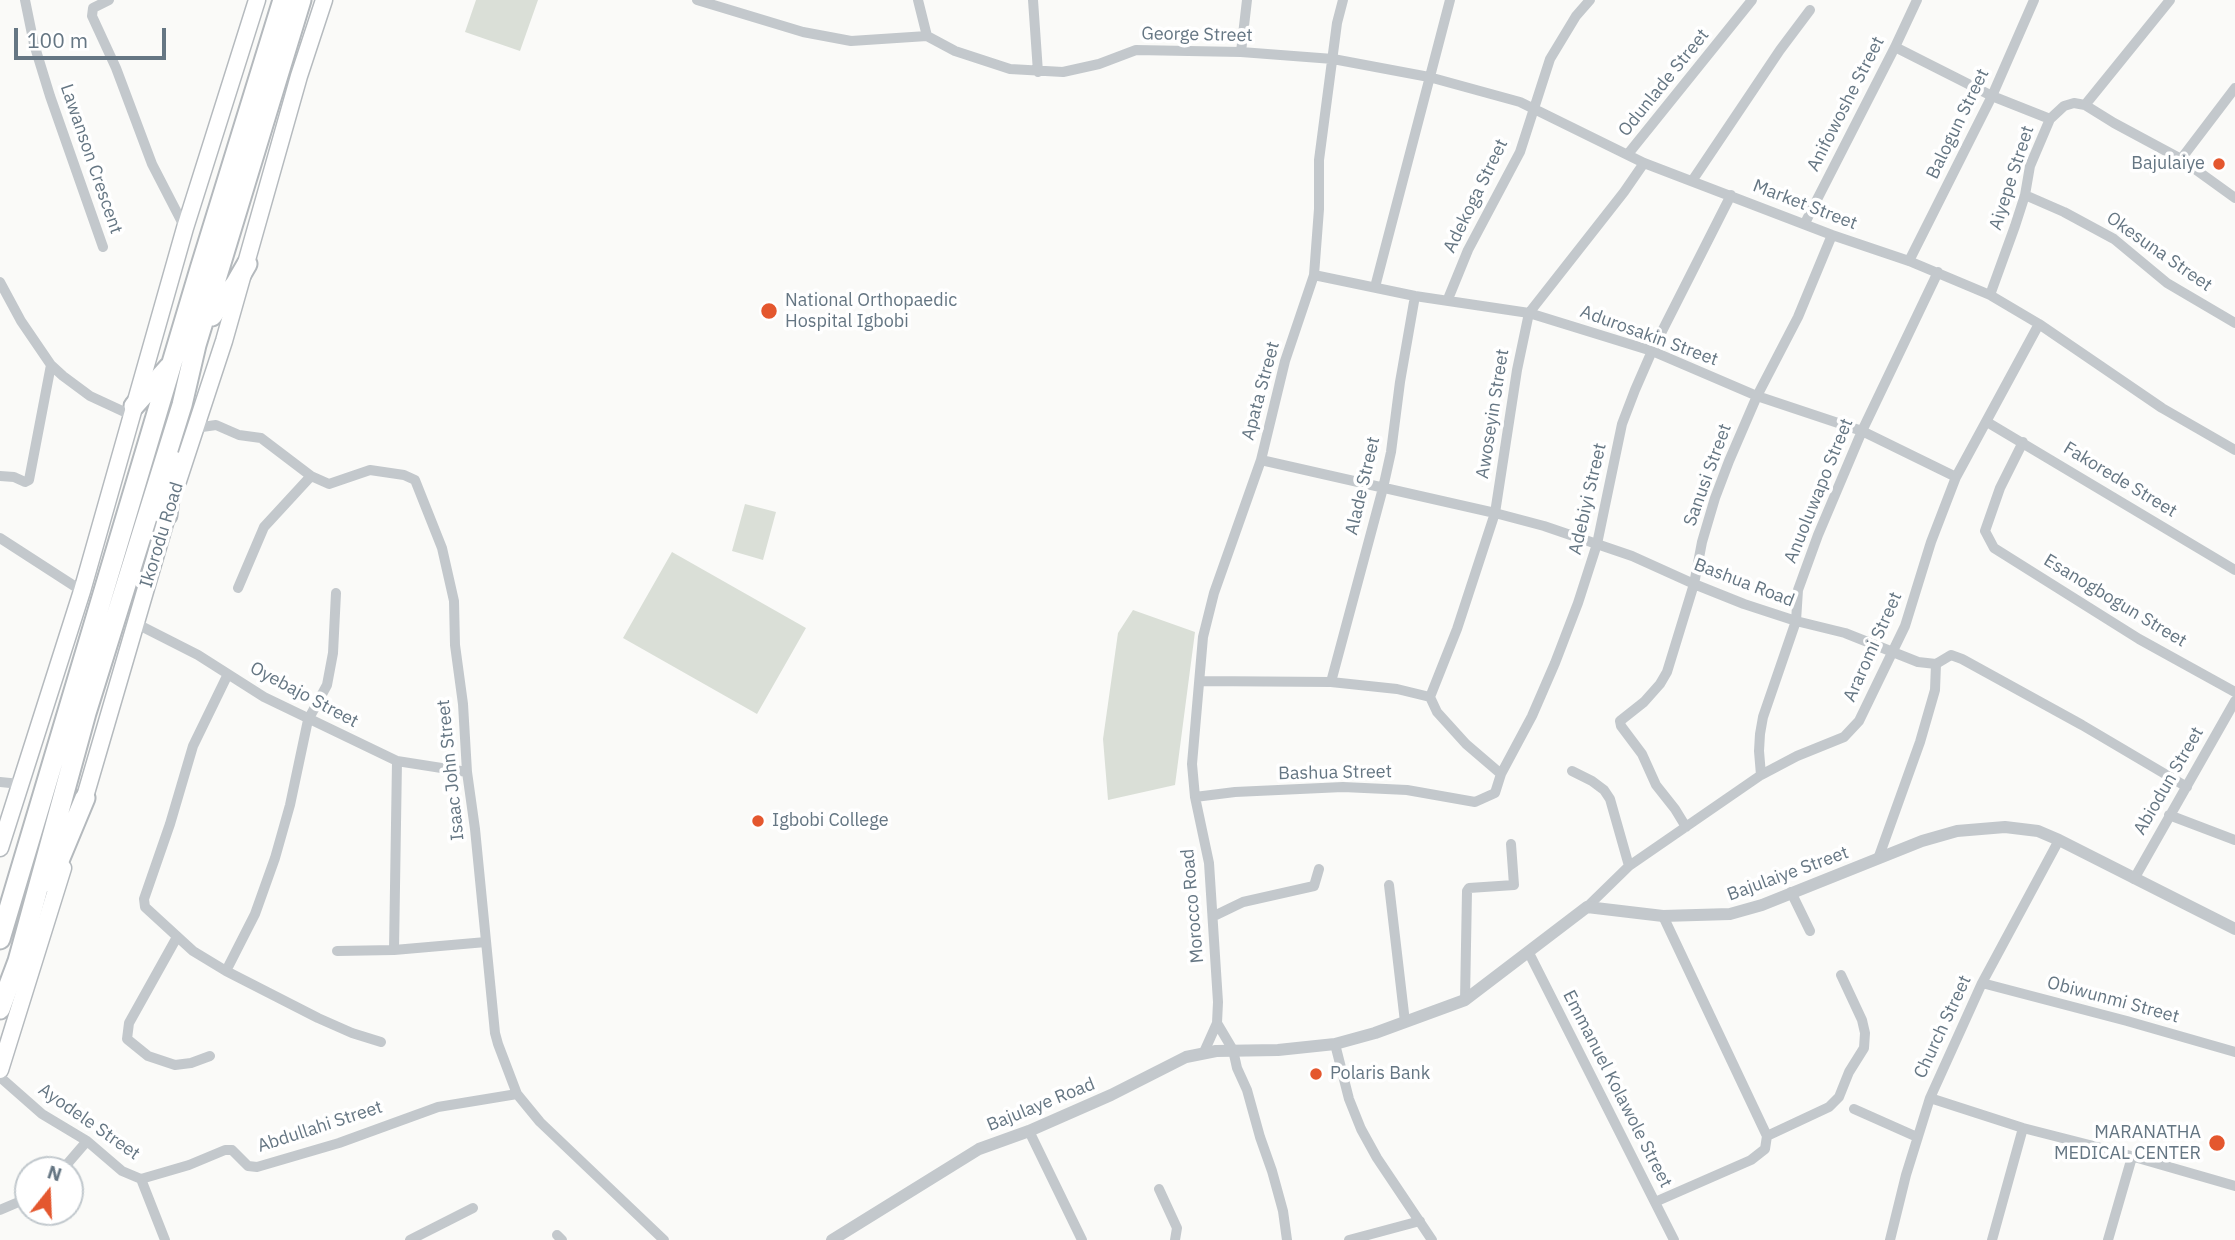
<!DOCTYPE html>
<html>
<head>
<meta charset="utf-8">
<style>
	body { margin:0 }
	#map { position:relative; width:2235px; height:1240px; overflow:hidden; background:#fafaf8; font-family:"IBM Plex Sans",sans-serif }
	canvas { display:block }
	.north { position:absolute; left:14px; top:1156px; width:70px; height:70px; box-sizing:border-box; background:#fff; border:2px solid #c1c8cd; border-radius:50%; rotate:18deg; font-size:19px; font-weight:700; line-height:28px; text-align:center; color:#657683 }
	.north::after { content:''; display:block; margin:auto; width:24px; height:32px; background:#e4572e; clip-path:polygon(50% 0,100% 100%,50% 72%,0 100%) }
	.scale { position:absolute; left:14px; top:28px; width:152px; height:32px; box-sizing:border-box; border:4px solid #657683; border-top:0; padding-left:9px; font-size:21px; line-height:24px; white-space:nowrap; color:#657683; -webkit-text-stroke:5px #fff; paint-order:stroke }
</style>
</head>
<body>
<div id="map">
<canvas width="2235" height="1240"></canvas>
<div class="north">N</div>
<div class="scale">100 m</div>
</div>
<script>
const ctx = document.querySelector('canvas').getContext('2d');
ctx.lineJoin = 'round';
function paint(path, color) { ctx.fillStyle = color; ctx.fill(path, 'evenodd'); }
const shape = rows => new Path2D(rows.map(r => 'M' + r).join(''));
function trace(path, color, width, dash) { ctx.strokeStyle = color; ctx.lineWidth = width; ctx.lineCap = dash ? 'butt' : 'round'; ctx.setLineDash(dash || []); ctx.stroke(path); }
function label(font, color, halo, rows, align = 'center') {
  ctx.font = font + ' "IBM Plex Sans",sans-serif'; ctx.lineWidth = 7; ctx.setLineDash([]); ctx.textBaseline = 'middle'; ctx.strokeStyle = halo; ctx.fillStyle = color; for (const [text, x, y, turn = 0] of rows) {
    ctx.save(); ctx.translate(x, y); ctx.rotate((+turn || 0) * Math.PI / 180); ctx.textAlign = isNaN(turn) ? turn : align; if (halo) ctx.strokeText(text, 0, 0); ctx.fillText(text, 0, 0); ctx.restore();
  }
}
paint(shape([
	[476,0,538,0,520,51,465,32],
	[745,504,776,512,763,560,732,551],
	[672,552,806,628,757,714,623,638],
	[1133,610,1195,632,1175,785,1108,800,1103,739,1118,633]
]), '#dadfd7');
const primary = shape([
	[178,481,224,341,299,76,324,0],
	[82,807,170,506],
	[0,848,82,591,185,228,257,0],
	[0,1070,63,868]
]);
const motorway = shape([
	[212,316,236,283,247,264],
	[134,406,169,367],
	[167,515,174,461],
	[50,882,85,798],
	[0,939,200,269,283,0],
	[0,1009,18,961,86,713,182,405,196,345,301,0]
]);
trace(primary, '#b5babe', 19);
trace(motorway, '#b4b9bd', 23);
trace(shape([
	[25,0,34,44,50,96,103,247],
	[109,0,93,8,92,16,116,68,152,164,185,228],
	[697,0,803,32,851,41,927,36,955,51,1010,69,1063,72,1099,64,1136,50,1241,52,1333,59,1429,77,1520,102,1644,163,1832,235,1909,261,1990,295,2039,324,2162,408,2235,450],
	[918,0,927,36],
	[1033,0,1038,72],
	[1895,47,1992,96,2050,119],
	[1241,52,1247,0],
	[2085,105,2170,0],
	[1628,154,1752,0],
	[2181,159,2235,88],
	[1692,181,1780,50,1810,10],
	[2025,195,2064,212,2114,239,2167,283,2235,323],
	[1805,223,1895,47,1917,0],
	[1909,261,1992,96,2034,0],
	[1314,275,1415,296,1529,313,1652,351,1757,396,1862,431,1956,477],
	[0,282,21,321,51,365,63,376,90,396,131,415],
	[1375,287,1450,0],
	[1990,295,2015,226,2025,195,2030,166,2050,119,2064,106,2074,103,2085,105,2114,123,2181,159,2235,198],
	[1448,299,1468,250,1520,152,1550,59,1576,16,1590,0],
	[1987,422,2235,570],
	[195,428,216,425,239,435,261,438,311,476,329,484,370,470,404,475,415,480,442,548,454,601,455,645,463,704,467,772,475,829,495,1033,498,1044,517,1094,540,1122,664,1240],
	[2023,442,2000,488,1985,531,1994,548,2139,639,2235,692],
	[1261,460,1495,513,1544,526,1632,556,1694,584,1744,604,1796,621,1845,633,1918,662,1936,664,1951,655,1962,659,2082,725,2187,787],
	[0,476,14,477,25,482,29,480,51,365],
	[0,538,82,591],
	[238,588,264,527,311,476],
	[135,623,198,655,264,697,397,761,467,772],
	[228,674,193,746,170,824,144,899,145,907,193,951,226,971,318,1018,352,1033,381,1042],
	[1200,681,1331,682,1397,689,1430,697,1437,712,1466,744,1501,774],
	[1331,682,1383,488,1391,452,1400,382,1415,296],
	[1430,697,1457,629,1495,513,1517,370,1529,313,1624,192,1644,163],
	[1572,771,1592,781,1604,790,1610,799,1629,866],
	[1761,775,1759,751,1760,734,1763,717,1796,621,1798,590,1818,535,1862,431,1938,272],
	[0,782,20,784],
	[1195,797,1235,792,1343,787,1407,790,1475,802,1495,793,1501,774,1532,716,1555,663,1578,603,1597,544,1622,424,1635,390,1652,351,1731,195],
	[2169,815,2235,840],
	[1686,827,1675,809,1656,785,1642,754,1621,726,1620,721,1644,702,1660,684,1667,672,1694,584,1702,542,1715,498,1729,461,1757,396,1798,317,1832,235],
	[1878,859,1920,742,1935,690,1936,664],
	[2134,879,2235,701],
	[1389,885,1405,1022],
	[1791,892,1810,931],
	[1587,907,1629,866,1761,775,1797,756,1844,737,1859,721,1905,626,1931,542,1956,477,2039,324],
	[1214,916,1243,902,1314,886,1319,869],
	[177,937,129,1023,127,1039,148,1056,175,1065,191,1063,210,1056],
	[394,950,397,761],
	[337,951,394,950,486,942],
	[1529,953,1674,1240],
	[226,971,255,914,275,858,290,805,308,720,327,685,333,653,336,593],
	[1982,983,2127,1021,2235,1052],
	[1465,1000,1467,891,1469,888,1514,885,1511,844],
	[1217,1023,1233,1050,1237,1068,1247,1090,1260,1137,1272,1171,1283,1211,1287,1240],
	[1335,1044,1349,1099,1361,1129,1377,1158,1432,1240],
	[1204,1052,1217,1023,1218,1002,1209,863,1195,797,1192,764,1203,637,1214,593,1261,460,1285,361,1314,275,1319,209,1319,160,1337,23,1343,0],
	[0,1077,42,1114,87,1141,122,1171,141,1179,165,1240],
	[1930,1098,2023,1128,2117,1152,2235,1186],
	[1854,1109,1917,1137],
	[1029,1131,1082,1240],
	[1767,1136,1829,1107,1839,1097,1849,1072,1864,1048,1865,1033,1862,1020,1841,975],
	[62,1170,87,1141],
	[141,1179,189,1165,225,1150,232,1150,248,1166,257,1167,339,1143,438,1107,517,1094],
	[1159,1189,1177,1228,1175,1240],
	[1655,1202,1751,1160,1765,1149,1767,1136,1663,916],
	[0,1210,28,1198],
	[557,1235,562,1240],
	[410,1240,473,1208],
	[1349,1240,1420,1221],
	[1890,1240,1906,1175,1930,1098,1982,983,2059,840],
	[1992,1240,2023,1128],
	[2108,1240,2132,1157]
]), '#c3c8cc', 10);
trace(shape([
	[832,1240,979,1149,1029,1131,1111,1095,1186,1057,1216,1051,1278,1050,1335,1044,1375,1033,1465,1000,1587,907,1663,916,1730,914,1762,905,1922,841,1957,831,2005,827,2038,831,2059,840,2235,929]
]), '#c3c8cc', 12);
trace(primary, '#fff', 16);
trace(motorway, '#fff', 19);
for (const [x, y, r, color] of [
	[2219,164,7,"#e4572e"],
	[769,311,9,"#e4572e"],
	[758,821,7,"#e4572e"],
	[1316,1074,7,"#e4572e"],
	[2217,1143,9,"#e4572e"]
]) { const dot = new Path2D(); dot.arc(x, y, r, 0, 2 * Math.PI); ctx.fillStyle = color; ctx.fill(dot); trace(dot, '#fff', 2.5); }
label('18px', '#657683', '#fff', [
	["George Street",1197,35,1],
	["Odunlade Street",1664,83,-51],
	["Anifowoshe Street",1846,104,-63],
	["Balogun Street",1958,124,-64],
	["Lawanson Crescent",91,159,71],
	["Aiyepe Street",2012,178,-72],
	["Adekoga Street",1476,196,-64],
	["Market Street",1805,205,21],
	["Okesuna Street",2159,252,35],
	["Adurosakin Street",1649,336,20],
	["Apata Street",1261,391,-75],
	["Awoseyin Street",1493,414,-81],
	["Sanusi Street",1708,475,-70],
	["Fakorede Street",2120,480,31],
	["Alade Street",1363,486,-77],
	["Anuoluwapo Street",1819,491,-68],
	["Adebiyi Street",1588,499,-77],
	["Ikorodu Road",162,535,-73],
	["Bashua Road",1744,583,21],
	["Esanogbogun Street",2115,601,31],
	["Araromi Street",1873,647,-66],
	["Oyebajo Street",304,695,28],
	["Isaac John Street",451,770,-96],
	["Bashua Street",1335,773,-1],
	["Abiodun Street",2169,781,-60],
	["Bajulaiye Street",1788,874,-20],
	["Morocco Road",1193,906,-95],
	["Obiwunmi Street",2113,1000,15],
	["Church Street",1943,1027,-65],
	["Emmanuel Kolawole Street",1617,1089,63],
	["Bajulaye Road",1041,1105,-22],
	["Ayodele Street",89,1122,35],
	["Abdullahi Street",320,1127,-18]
]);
label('18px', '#657683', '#fff', [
	["Bajulaiye",2205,164,"right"],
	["National Orthopaedic",785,301],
	["Hospital Igbobi",785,322],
	["Igbobi College",772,821],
	["Polaris Bank",1330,1074],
	["MARANATHA",2201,1133,"right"],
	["MEDICAL CENTER",2201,1154,"right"]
], 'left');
</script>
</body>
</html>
